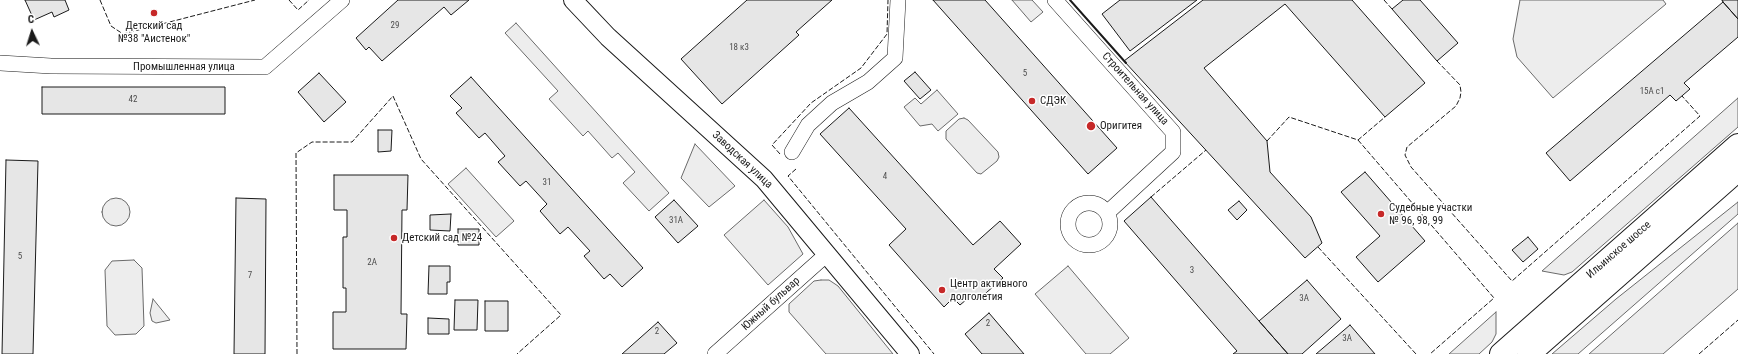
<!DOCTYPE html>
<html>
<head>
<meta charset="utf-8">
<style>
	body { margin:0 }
	#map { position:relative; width:1738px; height:354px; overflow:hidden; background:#fff; font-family:"Roboto Condensed",sans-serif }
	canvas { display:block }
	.north { position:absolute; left:12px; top:12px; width:40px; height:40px; -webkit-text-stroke:3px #fff; paint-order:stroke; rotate:356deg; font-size:11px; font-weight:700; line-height:16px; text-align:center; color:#1a1a1a }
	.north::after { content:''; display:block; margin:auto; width:14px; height:18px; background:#1a1a1a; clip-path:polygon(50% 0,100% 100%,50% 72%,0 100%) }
</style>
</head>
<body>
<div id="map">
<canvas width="1738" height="354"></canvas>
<div class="north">С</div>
</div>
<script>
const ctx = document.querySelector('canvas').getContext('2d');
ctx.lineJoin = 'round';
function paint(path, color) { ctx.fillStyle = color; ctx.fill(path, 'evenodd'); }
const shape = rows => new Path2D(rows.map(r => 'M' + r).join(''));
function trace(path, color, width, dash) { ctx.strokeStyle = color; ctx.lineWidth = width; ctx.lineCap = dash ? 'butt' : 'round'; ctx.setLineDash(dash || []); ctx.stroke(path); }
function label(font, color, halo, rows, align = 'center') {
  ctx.font = font + ' "Roboto Condensed",sans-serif'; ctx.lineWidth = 3; ctx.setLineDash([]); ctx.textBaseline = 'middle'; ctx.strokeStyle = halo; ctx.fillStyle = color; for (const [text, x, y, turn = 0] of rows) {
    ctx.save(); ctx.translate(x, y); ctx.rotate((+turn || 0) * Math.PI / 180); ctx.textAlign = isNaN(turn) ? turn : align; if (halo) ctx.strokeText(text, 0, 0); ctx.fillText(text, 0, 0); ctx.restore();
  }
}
const green = shape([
	[1012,0,1032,0,1043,12,1031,22,1012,0],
	[1520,0,1663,0,1666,4,1553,98,1517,57,1513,39,1520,0],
	[516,23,669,193,649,211,623,183,635,172,618,153,612,158,588,131,583,136,549,99,558,91,505,33,516,23],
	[937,90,958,114,938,131,932,124,920,126,904,107,915,98,921,104,937,90],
	[1738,98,1738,127,1572,272,1564,275,1542,271,1738,98],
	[964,118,968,120,998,152,999,157,997,161,981,174,977,173,946,139,946,131,959,119,964,118],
	[695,144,735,186,709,207,681,178,695,144],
	[466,168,514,221,496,237,448,184,466,168],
	'102 212a14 14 0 1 1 28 0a14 14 0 1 1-28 0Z',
	[764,200,788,227,803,254,768,285,724,235,764,200],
	[1738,202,1738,214,1578,354,1552,354,1616,299,1738,202],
	[1738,223,1738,289,1663,354,1589,354,1738,223],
	[134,260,142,268,144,326,136,334,115,335,107,326,105,270,112,261,134,260],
	[1068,266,1129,338,1110,354,1086,354,1035,294,1068,266],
	[821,280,829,280,838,286,893,354,826,354,789,312,789,304,814,281,821,280],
	[153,299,170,320,156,323,152,321,150,313,153,299],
	[1496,312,1496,334,1492,342,1479,354,1449,354,1496,312]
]);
paint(green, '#ededed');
trace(green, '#6a6a6a', 1);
const building = shape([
	[25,0,65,0,69,10,54,17,52,12,34,20,25,0],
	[398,0,469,0,451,15,444,7,382,61,369,47,366,50,356,38,398,0],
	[747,0,832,0,796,32,799,35,722,104,681,59,747,0],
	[933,0,985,0,1117,148,1088,174,933,0],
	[1120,0,1197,0,1130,51,1102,14,1120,0],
	[1203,0,1352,0,1425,83,1385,117,1285,4,1204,68,1267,141,1270,172,1311,217,1322,243,1305,258,1124,61,1203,0],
	[1403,0,1420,0,1458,43,1437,61,1392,9,1403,0],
	[1722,0,1738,0,1738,19,1723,2,1722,0],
	[1723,2,1738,19,1738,37,1684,83,1690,89,1676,101,1670,95,1570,181,1546,153,1723,2],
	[915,72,931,90,920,99,904,81,915,72],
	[319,73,346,102,324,122,298,92,319,73],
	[471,77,643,268,622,287,610,274,604,279,584,256,590,251,568,227,560,234,540,211,547,204,526,181,520,186,498,162,505,156,485,133,479,138,456,113,462,108,450,96,471,77],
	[42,87,225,87,225,114,42,114,42,87],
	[849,108,973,245,1000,221,1021,244,994,269,1003,278,978,300,973,294,960,305,953,298,944,307,889,245,906,229,820,134,849,108],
	[378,130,392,130,391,151,378,152,378,130],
	[6,160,38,161,33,354,2,354,6,160],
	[1365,172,1425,241,1378,282,1356,257,1380,236,1341,192,1365,172],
	[334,175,408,175,407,210,402,210,401,314,407,314,406,349,333,349,333,312,346,312,346,288,343,288,343,237,347,237,347,210,334,210,334,175],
	[1151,197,1259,321,1288,354,1233,354,1237,351,1124,221,1151,197],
	[236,198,266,199,265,354,234,354,236,198],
	[674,200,698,226,678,243,655,217,674,200],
	[1239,201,1247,210,1237,220,1228,210,1239,201],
	[451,214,450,231,430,230,430,215,451,214],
	[458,229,479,229,479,245,458,245,458,229],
	[1528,237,1538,249,1523,262,1512,250,1528,237],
	[429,266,450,266,450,282,447,282,447,294,428,294,429,266],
	[1307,280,1341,319,1302,354,1288,354,1259,321,1307,280],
	[455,300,478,300,477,330,454,330,455,300],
	[485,301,508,301,508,331,485,331,485,301],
	[989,313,1024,354,982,354,965,334,989,313],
	[428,318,449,319,449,334,428,334,428,318],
	[658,322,677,343,664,354,622,354,658,322],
	[1350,325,1375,354,1316,354,1350,325]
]);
paint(building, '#e6e6e6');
trace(building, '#1a1a1a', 1);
const minor = shape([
	[1055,0,1173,132,1173,152,1107,213],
	[0,63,51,66,265,67,342,0],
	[792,152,808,125,832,103,868,82,895,58,898,0],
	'1068 224a21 21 0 1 1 42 0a21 21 0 1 1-42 0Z',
	[715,354,827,254]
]);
const tertiary = shape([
	[573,0,608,37,764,179,910,354]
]);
const primary = shape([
	[1501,354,1738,145],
	[1529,354,1738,170]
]);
trace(minor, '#1a1a1a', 16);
trace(tertiary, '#1a1a1a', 20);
trace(primary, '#1a1a1a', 24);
trace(minor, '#fff', 15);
trace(tertiary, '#fff', 18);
trace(primary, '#fff', 22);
trace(shape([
	[100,0,111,26,123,34,255,0],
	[289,0,298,10,309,0],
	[1384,0,1392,9],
	[1437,61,1460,85,1461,92,1460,98,1456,106,1407,147,1405,155,1411,167,1512,281,1700,116,1682,96],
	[1358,140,1494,298,1430,354],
	[1267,141,1289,117,1358,140,1385,117],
	[780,154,772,145,811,103,861,68,887,34,888,0],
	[796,169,788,176,934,354],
	[1151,197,1206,150],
	[1318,247,1416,354],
	[297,354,296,153,312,142,352,142,393,96,421,159,561,315,517,354],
	[1699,354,1738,320]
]), '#1a1a1a', 1, [5, 2]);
trace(shape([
	[1070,0,1126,63]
]), '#1a1a1a', 2);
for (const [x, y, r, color] of [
	[154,13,4,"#c62828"],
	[1032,101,4,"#c62828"],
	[1091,126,5,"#c62828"],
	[1381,214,4,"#c62828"],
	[394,238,4,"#c62828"],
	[942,290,4,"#c62828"]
]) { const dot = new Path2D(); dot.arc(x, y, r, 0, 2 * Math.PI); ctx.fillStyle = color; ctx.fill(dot); trace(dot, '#fff', 1.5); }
label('9px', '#4d4d4d', null, [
	["29",395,26],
	["18 к3",739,48],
	["5",1025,74],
	["15А с1",1652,92],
	["42",133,100],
	["4",885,177],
	["31",547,183],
	["31А",676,221],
	["5",20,257],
	["2А",372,263],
	["3",1192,271],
	["7",250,276],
	["3А",1304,299],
	["2",988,324],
	["2",657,332],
	["3А",1347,339]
]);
label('11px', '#1a1a1a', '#fff', [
	["Детский сад",154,26,"center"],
	["№38 \"Аистенок\"",154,39,"center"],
	["СДЭК",1040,101],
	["Оригитея",1100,126],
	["Судебные участки",1389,208],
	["№ 96, 98, 99",1389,221],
	["Детский сад №24",402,238],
	["Центр активного",950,284],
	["долголетия",950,297]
], 'left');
label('11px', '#1a1a1a', '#fff', [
	["Промышленная улица",184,67],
	["Строительная улица",1135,89,48],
	["Заводская улица",742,160,43],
	["Ильинское шоссе",1619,250,-41],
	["Южный бульвар",771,304,-42]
]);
</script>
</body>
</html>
